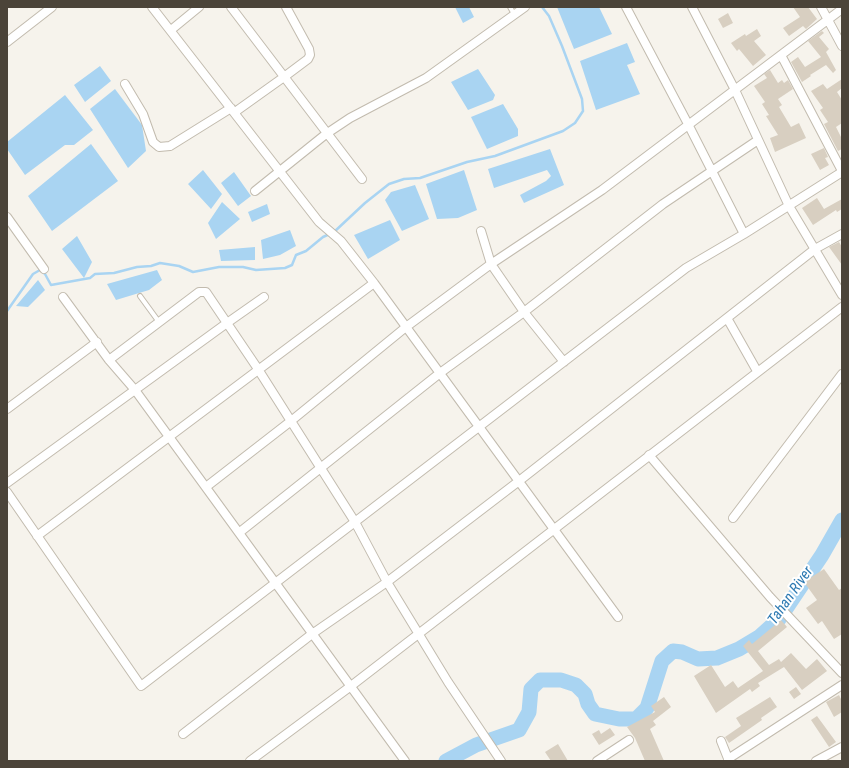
<!DOCTYPE html>
<html>
<head>
<meta charset="utf-8">
<style>
	body { margin:0 }
	#map { position:relative; width:849px; height:768px; overflow:hidden; background:#f6f3ec; font-family:"Roboto Condensed",sans-serif }
	canvas { display:block }
	.frame { position:absolute; inset:0; border:8px solid #4b4439; pointer-events:none }
</style>
</head>
<body>
<div id="map">
<canvas width="849" height="768"></canvas>
<div class="frame"></div>
</div>
<script>
const ctx = document.querySelector('canvas').getContext('2d');
ctx.lineJoin = 'round';
function paint(path, color) { ctx.fillStyle = color; ctx.fill(path, 'evenodd'); }
const shape = rows => new Path2D(rows.map(r => 'M' + r).join(''));
function trace(path, color, width, dash) { ctx.strokeStyle = color; ctx.lineWidth = width; ctx.lineCap = dash ? 'butt' : 'round'; ctx.setLineDash(dash || []); ctx.stroke(path); }
function label(font, color, halo, rows, align = 'center') {
  ctx.font = font + ' "Roboto Condensed",sans-serif'; ctx.lineWidth = 4; ctx.setLineDash([]); ctx.textBaseline = 'middle'; ctx.strokeStyle = halo; ctx.fillStyle = color; for (const [text, x, y, turn = 0] of rows) {
    ctx.save(); ctx.translate(x, y); ctx.rotate((+turn || 0) * Math.PI / 180); ctx.textAlign = isNaN(turn) ? turn : align; if (halo) ctx.strokeText(text, 0, 0); ctx.fillText(text, 0, 0); ctx.restore();
  }
}
paint(shape([
	[455,7,469,7,474,17,463,23],
	[557,7,599,7,612,34,574,49],
	[627,43,635,62,627,65,640,94,596,110,580,61],
	[100,66,111,81,85,102,74,85],
	[478,69,495,95,493,100,468,110,451,82],
	[115,89,142,125,146,151,128,168,90,109],
	[65,95,93,130,74,145,65,145,25,175,7,149,7,142],
	[503,104,518,129,518,136,487,149,471,117],
	[91,144,118,181,52,231,28,196],
	[550,149,564,185,524,203,520,195,546,181,551,176,547,170,494,188,488,169],
	[203,170,222,194,211,209,188,184],
	[464,170,477,210,458,218,437,219,426,184],
	[234,172,251,196,238,206,221,183],
	[415,185,429,219,402,231,385,200,391,192],
	[222,202,240,219,216,239,208,223],
	[267,204,270,214,252,222,248,212],
	[390,220,400,240,368,259,354,235],
	[290,230,296,246,280,255,263,259,261,240],
	[77,236,92,262,84,278,62,249],
	[255,247,255,260,221,261,219,250],
	[157,270,162,280,149,290,116,300,107,284],
	[38,280,45,290,28,307,16,306]
]), '#a9d4f2');
trace(shape([
	[7,311,33,274,40,270,45,274,51,285,90,278,95,274,114,273,137,267,151,266,160,263,179,266,193,272,219,267,243,267,256,270,285,268,292,265,296,255,306,251,323,237,334,232,365,203,389,184,404,179,420,178,467,162,495,156,563,131,575,123,583,111,582,99,562,46,549,16,542,7]
]), '#a9d4f2', 2.5);
trace(shape([
	[446,761,476,745,519,730,529,712,531,689,540,680,561,680,576,685,585,694,588,704,595,714,619,719,636,719,647,708,662,661,673,651,682,652,698,659,717,658,739,649,759,637,779,619,822,555,842,520]
]), '#a9d4f2', 15);
paint(shape([
	[793,7,808,7,817,19,806,29,803,26,789,36,783,28,800,17],
	[728,13,733,23,723,28,718,19],
	[757,29,761,36,754,41,766,55,753,66,739,49,737,51,731,43,745,34,746,36],
	[822,31,824,33,819,37,829,49,826,52,836,70,833,73,826,65,810,75,811,76,802,82,791,62,798,57,805,67,821,57,808,41],
	[770,70,778,83,782,80,784,83,788,80,793,89,778,99,782,105,779,107,791,127,799,123,806,138,775,152,770,138,778,135,766,116,769,115,762,104,765,102,754,86,767,78,764,74],
	[842,79,842,88,837,92,842,100,842,123,836,127,842,139,842,149,838,151,824,124,828,122,820,110,823,108,811,91,823,84,827,89],
	[824,148,828,157,825,158,829,165,820,170,811,154],
	[817,198,824,209,842,199,842,209,837,212,836,210,813,225,802,208],
	[839,242,842,247,842,265,829,247],
	[824,569,839,590,842,588,842,634,834,639,822,621,818,624,806,608,817,600,804,582],
	[781,620,787,627,758,651,769,665,779,659,781,662,791,653,806,669,817,659,827,671,802,690,784,667,758,683,760,686,752,692,750,689,716,713,694,676,711,665,725,687,733,681,738,688,763,671,743,646,749,640,752,644],
	[796,687,801,694,794,699,789,692],
	[839,695,842,701,842,712,834,717,826,702],
	[664,697,671,707,653,721,656,725,650,729,664,761,645,761,635,738,627,727,655,712,651,706],
	[770,697,777,707,761,718,762,720,729,743,725,737,741,726,736,718],
	[817,716,836,742,829,747,811,720],
	[610,728,615,735,599,745,592,734,599,730,601,734],
	[558,744,568,761,551,761,545,752]
]), '#d8cfc1');
const service = shape([
	[510,7,514,14],
	[140,296,159,322]
]);
const minor = shape([
	[152,7,319,222,341,241,374,283,618,617],
	[231,7,362,179],
	[626,7,688,124,744,234],
	[692,7,735,90,789,206,842,295],
	[821,7,842,46],
	[171,30,199,7],
	[7,42,52,7],
	[781,55,842,171],
	[125,84,143,114,153,142,159,147,170,146,231,108],
	[235,112,284,77,308,59,310,55,309,49,286,7],
	[255,191,326,134,350,118,426,78,525,7],
	[7,217,44,269],
	[481,231,491,264,524,312,564,362],
	[63,297,109,360,135,390,405,761],
	[727,318,757,371],
	[109,360,199,292,206,292,256,366,355,522,387,582,448,682,501,761],
	[7,409,97,342],
	[649,455,770,597,842,673],
	[7,483,227,323,264,297],
	[206,487,291,421,406,327,491,264,602,190,842,9],
	[7,492,141,686,686,268,744,234,842,172],
	[733,518,842,374],
	[240,532,440,373,524,312,663,204,758,140],
	[37,536,374,283],
	[183,734,312,634,387,582,519,481,815,249,842,234],
	[721,741,729,761],
	[728,759,842,685],
	[250,761,351,686,842,307],
	[597,761,629,740],
	[816,761,842,747]
]);
trace(service, '#c2bbae', 6);
trace(minor, '#c2bbae', 10);
trace(service, '#fff', 4);
trace(minor, '#fff', 8);
label('italic 15px', '#2e7ab2', '#fff', [
	["Tahan River",791,596,-55]
]);
</script>
</body>
</html>
